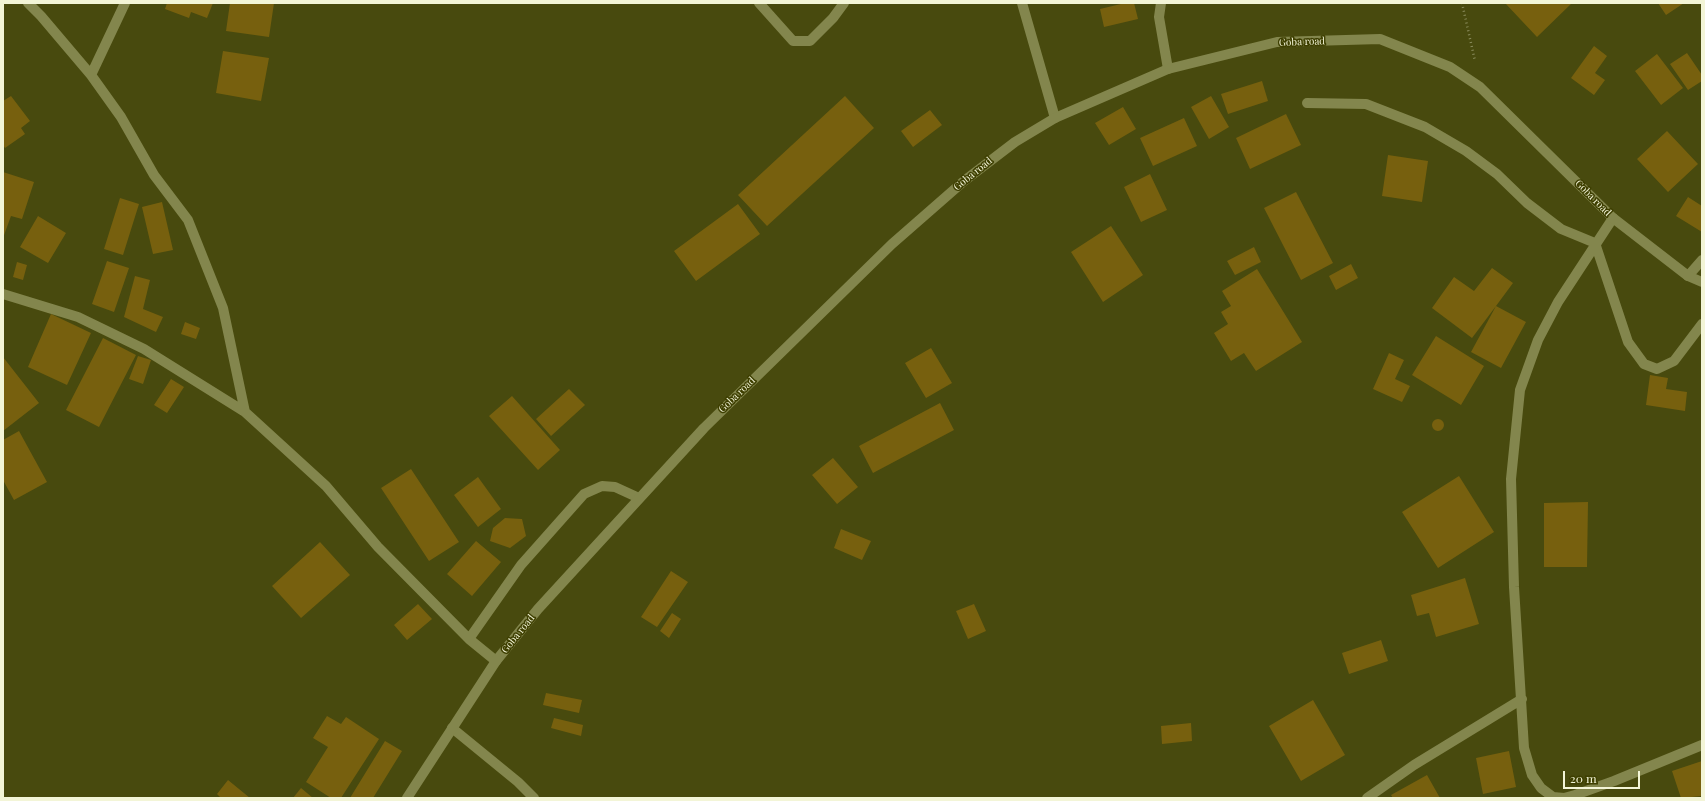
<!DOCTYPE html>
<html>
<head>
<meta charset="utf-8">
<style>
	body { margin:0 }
	#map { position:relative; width:1705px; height:801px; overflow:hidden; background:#484a0e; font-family:"Playfair Display",serif }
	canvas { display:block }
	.frame { position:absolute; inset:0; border:4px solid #f3f5d7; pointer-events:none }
	.scale { position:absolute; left:1563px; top:771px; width:77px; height:18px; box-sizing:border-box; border:2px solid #f3f5d7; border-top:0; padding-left:5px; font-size:12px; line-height:14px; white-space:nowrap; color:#f3f5d7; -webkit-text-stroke:3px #3e3f00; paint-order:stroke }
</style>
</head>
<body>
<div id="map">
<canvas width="1705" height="801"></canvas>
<div class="frame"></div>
<div class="scale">20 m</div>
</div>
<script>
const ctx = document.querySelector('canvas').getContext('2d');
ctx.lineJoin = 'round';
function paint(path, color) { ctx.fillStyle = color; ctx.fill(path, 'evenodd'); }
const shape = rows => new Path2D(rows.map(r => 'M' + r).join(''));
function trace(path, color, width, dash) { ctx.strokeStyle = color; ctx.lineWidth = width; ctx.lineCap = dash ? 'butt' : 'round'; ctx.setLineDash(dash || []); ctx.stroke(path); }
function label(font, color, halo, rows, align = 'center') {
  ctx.font = font + ' "Playfair Display",serif'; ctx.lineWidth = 3; ctx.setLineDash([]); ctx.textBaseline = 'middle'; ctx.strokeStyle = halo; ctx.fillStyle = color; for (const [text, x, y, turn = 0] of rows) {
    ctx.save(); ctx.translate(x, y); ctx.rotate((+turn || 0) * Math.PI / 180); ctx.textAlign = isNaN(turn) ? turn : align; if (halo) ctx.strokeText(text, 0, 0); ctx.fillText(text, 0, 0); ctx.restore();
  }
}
paint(shape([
	[167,3,213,3,207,18,191,12,189,18,165,9],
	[230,3,274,3,269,37,226,31],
	[1125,3,1134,3,1138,19,1104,27,1100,9],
	[1505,3,1572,3,1537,37],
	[1658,3,1684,3,1666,15],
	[1594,46,1607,56,1595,73,1605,80,1594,95,1571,78],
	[223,51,269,58,261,101,216,93],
	[1687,53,1702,75,1702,81,1688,90,1670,64],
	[1657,54,1683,88,1661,105,1635,71],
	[1262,81,1268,101,1228,114,1221,94],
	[11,96,30,121,21,128,25,134,5,148,3,145,3,101],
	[845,96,874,128,767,226,738,195],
	[1211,96,1229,127,1209,139,1191,107],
	[1123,107,1136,129,1109,145,1095,123],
	[930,110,942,125,913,147,901,131],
	[1286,114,1301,145,1250,169,1236,138],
	[1184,118,1197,146,1153,166,1140,138],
	[1667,131,1698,164,1668,192,1637,159],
	[1388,155,1428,161,1422,202,1382,196],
	[3,172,34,182,22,219,11,216,3,238],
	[1150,174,1167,210,1141,222,1124,187],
	[1296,192,1333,263,1301,280,1264,208],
	[1688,197,1702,206,1702,232,1676,216],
	[120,198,139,204,123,255,104,249],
	[162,202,173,250,153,254,142,207],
	[738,204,760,234,696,281,674,251],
	[38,216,66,233,48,263,20,247],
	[1111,226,1143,275,1103,302,1071,252],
	[1254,247,1261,262,1235,275,1227,261],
	[107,261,129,268,114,312,92,304],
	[17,262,27,265,23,280,13,277],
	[1351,264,1358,278,1336,290,1329,276],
	[1492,268,1513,283,1496,306,1526,322,1501,368,1471,352,1496,306,1472,338,1432,308,1454,277,1474,291],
	[1257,269,1302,342,1256,371,1244,353,1231,361,1214,333,1228,324,1221,312,1231,306,1222,291],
	[135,276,150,280,143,309,163,317,156,332,124,317],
	[51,314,91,333,67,385,28,367],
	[185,322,200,328,196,339,181,334],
	[1436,336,1484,366,1461,405,1412,375],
	[103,338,136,355,99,427,66,410],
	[931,348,952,383,926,398,905,363],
	[1389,353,1404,360,1395,379,1410,386,1402,402,1373,389],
	[138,356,151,360,143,384,129,379],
	[3,357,39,403,3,431],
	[1650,375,1668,378,1666,389,1687,392,1685,411,1646,405],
	[171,379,184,387,167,413,154,405],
	[569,389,585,405,551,436,536,419],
	[512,396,560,450,538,470,489,416],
	[940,403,954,430,873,473,859,446],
	'1432 425a6 6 0 1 1 12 0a6 6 0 1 1-12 0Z',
	[19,431,47,482,14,500,3,480,3,440],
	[833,458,858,487,837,504,812,475],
	[411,469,459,542,429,561,381,488],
	[1459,476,1494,532,1438,568,1402,512],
	[478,477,501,509,478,527,454,495],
	[1588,502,1587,567,1544,567,1544,503],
	[505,518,522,519,526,536,510,548,490,541,493,528],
	[841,529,871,541,862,560,834,548],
	[476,541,501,562,472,596,447,574],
	[320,542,350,575,301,618,272,586],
	[671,571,688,582,657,627,641,617],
	[1465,578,1479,624,1436,637,1429,613,1417,616,1411,595],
	[418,604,432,619,407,640,394,625],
	[974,604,986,631,968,639,956,611],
	[672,613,681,619,669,638,660,631],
	[1381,640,1388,661,1349,674,1342,653],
	[546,693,582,700,579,713,543,705],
	[1313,700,1345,755,1301,781,1269,726],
	[327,716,341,724,346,717,379,739,341,798,331,798,306,782,328,747,313,738],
	[554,718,583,725,581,736,551,728],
	[1191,723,1192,741,1162,744,1161,726],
	[385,741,402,751,373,798,350,798],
	[1509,751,1516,787,1483,794,1476,758],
	[1702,761,1702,796,1681,798,1672,771],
	[1427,775,1440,798,1393,798,1391,795],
	[228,780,250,798,221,798,217,794],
	[301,788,313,798,293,798]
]), '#77600e');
trace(shape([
	[1462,3,1475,61]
]), '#898b5b', 2.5, [1, 3]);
trace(shape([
	[28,3,41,16,91,75,121,117,154,175,188,220,223,308,245,412,326,486,378,547,469,639,496,661],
	[759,3,793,41,810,41,833,18,844,3],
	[1022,3,1055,118],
	[1161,3,1159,17,1168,69],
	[91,75,125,3],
	[1307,103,1366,104,1425,127,1466,151,1497,174,1527,203,1561,229,1595,243,1628,342,1644,364,1657,369,1674,361,1702,324],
	[1613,218,1558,302,1538,340,1520,390,1511,479,1514,587,1524,748,1532,775,1541,788,1553,797,1564,798,1575,795,1614,781,1702,745],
	[1688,276,1702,260],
	[3,294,78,317,144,349,245,412],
	[469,639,521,565,584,494,602,486,615,487,639,498],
	[452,728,518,782,534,798],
	[1367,798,1414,765,1522,699]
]), '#83864d', 10);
trace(shape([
	[407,798,496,661,538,609,704,428,892,244,964,181,1015,142,1055,118,1168,69,1277,42,1380,39,1450,67,1480,87,1613,218,1688,276,1702,282]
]), '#83864d', 10);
label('10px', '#f3f5d7', '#3e3f00', [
	["Goba road",1302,42,-2],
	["Goba road",973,174,-39],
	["Goba road",1593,198,45],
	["Goba road",737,395,-44],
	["Goba road",518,634,-51]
]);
</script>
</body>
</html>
